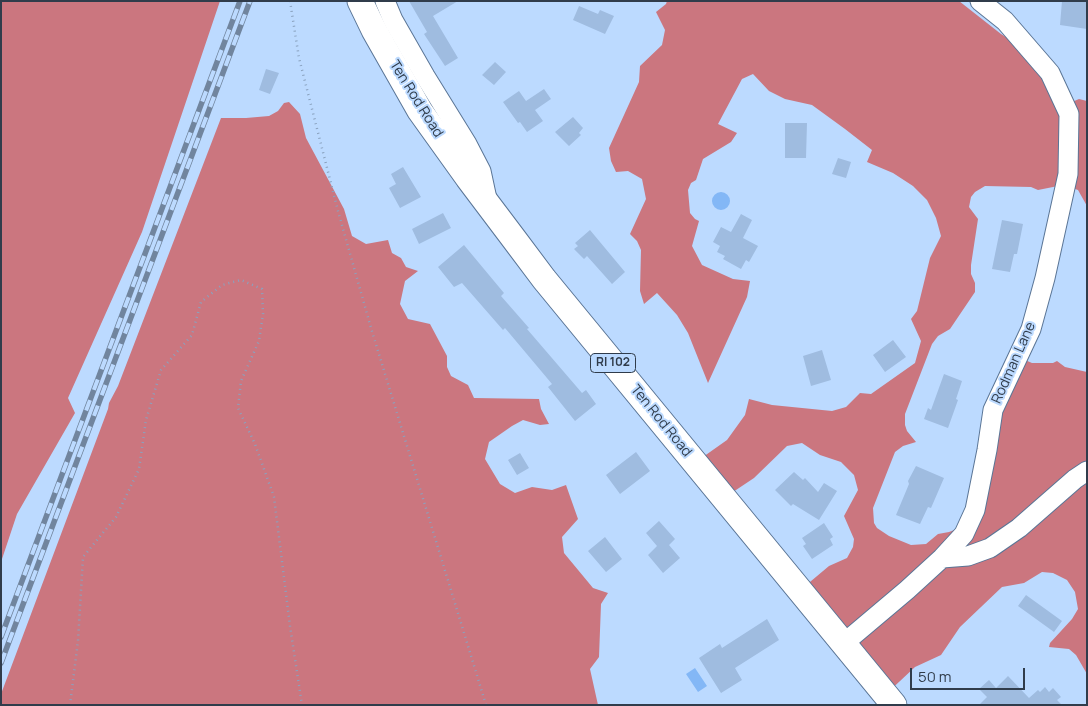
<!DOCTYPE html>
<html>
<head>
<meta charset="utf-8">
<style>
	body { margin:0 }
	#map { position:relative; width:1088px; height:706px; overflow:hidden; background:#bcdaff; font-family:Manrope,sans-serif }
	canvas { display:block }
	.frame { position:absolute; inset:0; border:2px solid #303c4b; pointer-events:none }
	.scale { position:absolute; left:910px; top:668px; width:115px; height:22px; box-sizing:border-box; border:2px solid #303c4b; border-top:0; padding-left:6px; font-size:15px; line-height:18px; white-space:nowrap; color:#303c4b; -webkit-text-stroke:4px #bcdaff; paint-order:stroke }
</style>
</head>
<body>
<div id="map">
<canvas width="1088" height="706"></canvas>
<div class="frame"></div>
<div class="scale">50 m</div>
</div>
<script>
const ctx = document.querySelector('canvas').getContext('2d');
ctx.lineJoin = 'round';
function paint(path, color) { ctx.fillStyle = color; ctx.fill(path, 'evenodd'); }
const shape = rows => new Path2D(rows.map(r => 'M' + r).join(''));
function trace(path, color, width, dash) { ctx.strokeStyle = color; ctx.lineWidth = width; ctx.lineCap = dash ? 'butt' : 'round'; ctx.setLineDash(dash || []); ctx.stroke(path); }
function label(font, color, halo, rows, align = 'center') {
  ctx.font = font + ' Manrope,sans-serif'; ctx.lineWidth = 4; ctx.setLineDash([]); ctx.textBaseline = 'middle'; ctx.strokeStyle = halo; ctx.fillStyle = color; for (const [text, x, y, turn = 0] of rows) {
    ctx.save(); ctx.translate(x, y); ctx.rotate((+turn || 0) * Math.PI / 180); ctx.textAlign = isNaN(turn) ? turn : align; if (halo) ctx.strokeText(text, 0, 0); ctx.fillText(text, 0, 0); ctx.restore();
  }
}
paint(shape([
	[1,1,220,1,142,232,68,398,75,413,17,514,1,562],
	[667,1,959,1,1001,34,1022,47,1065,105,1079,99,1087,101,1087,206,1078,190,1063,185,1038,190,1031,187,985,186,975,192,971,197,969,207,978,219,971,265,971,274,975,283,975,292,950,329,938,336,932,344,905,414,905,425,907,431,916,442,903,446,895,452,873,508,874,523,877,528,889,536,911,545,926,544,938,534,949,532,957,529,966,515,967,500,972,497,997,417,1025,360,1032,363,1053,363,1057,361,1065,367,1087,372,1087,674,1076,655,1069,649,1049,647,1050,643,1072,619,1078,609,1075,592,1067,580,1053,573,1042,572,1024,583,1002,587,960,627,941,655,915,667,884,696,798,592,829,566,847,558,853,547,854,539,844,516,858,490,854,475,841,462,820,455,802,443,787,446,754,478,721,500,693,464,727,440,745,415,749,399,772,405,832,411,846,407,860,393,871,394,915,363,921,341,911,319,917,311,930,258,941,236,936,218,927,200,913,186,893,173,867,162,872,150,845,129,812,105,785,99,769,91,753,74,742,79,718,124,737,133,731,142,703,159,696,180,691,183,688,190,690,213,695,219,699,221,692,246,702,265,733,279,750,281,747,297,708,383,688,333,677,315,657,293,644,304,640,291,641,250,637,241,630,234,646,199,642,179,628,171,616,172,611,161,609,148,639,82,640,66,662,45,665,30,656,12,666,4],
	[289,102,300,114,306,138,344,209,352,236,366,244,388,240,392,253,401,258,406,267,418,271,405,281,400,304,408,319,430,324,447,356,447,367,451,376,468,385,474,398,539,399,541,409,549,424,540,425,523,420,512,426,489,442,485,459,500,484,515,493,532,487,552,490,566,485,578,519,562,537,564,553,593,588,608,593,601,604,599,657,590,669,598,705,1,705,1,694,108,409,109,403,118,386,221,118,246,118,269,116,278,111,284,103]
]), '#cb767f');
paint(shape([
	'712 201a9 9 0 1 1 18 0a9 9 0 1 1-18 0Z',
	[695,668,707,686,698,692,686,674]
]), '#83b7f6');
paint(shape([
	[409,1,458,1,433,16,458,58,445,66,424,34,427,32],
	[1062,1,1087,1,1087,29,1060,25],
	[579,6,598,14,600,10,614,16,605,34,573,20],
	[495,62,506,72,494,85,482,75],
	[266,69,279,73,270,94,259,90],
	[544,89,551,99,535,110,543,121,527,132,520,122,518,123,503,102,519,91,526,101],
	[573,117,583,128,579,133,581,135,569,146,555,132],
	[785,123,807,123,806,158,785,158],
	[838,158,851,162,846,178,832,174],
	[403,167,421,197,400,208,389,188,396,184,391,174],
	[443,213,451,228,419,244,412,229],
	[741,214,752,220,743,238,758,246,749,262,746,260,741,269,723,259,725,256,717,252,720,246,713,242,721,227,731,232],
	[1002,220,1023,224,1017,254,1014,254,1010,272,992,269],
	[590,230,625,272,612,284,587,256,584,259,574,249,578,246,575,243],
	[464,245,504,293,501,296,529,328,527,329,582,393,586,390,596,404,575,421,548,387,552,384,505,328,503,330,462,283,454,287,438,267],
	[893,340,906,357,885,372,873,355],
	[822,350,831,380,811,386,803,356],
	[944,374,962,381,956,399,958,400,948,428,924,419,928,408,931,410],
	[636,452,650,471,620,494,606,475],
	[520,453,529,468,517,475,508,460],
	[916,466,944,478,931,508,928,507,920,524,896,515,909,484,908,481],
	[794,472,803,480,805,478,818,492,824,483,837,491,819,520,793,504,791,506,775,490],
	[659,521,675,539,669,545,680,558,663,573,648,555,657,546,646,533],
	[824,523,833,537,830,539,833,545,812,559,803,546,806,544,802,538],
	[605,537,622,559,606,572,588,551],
	[1026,595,1062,621,1054,632,1018,606],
	[767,619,779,640,735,668,742,680,721,693,699,658,720,644,722,648],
	[1008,676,1029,698,1038,690,1040,692,1045,687,1049,692,1053,688,1061,697,1057,700,1062,705,979,705,987,697,979,689,989,680,996,688]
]), '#9fbce0');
const minor = shape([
	[385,1,393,20,425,76,467,144,481,171,487,199],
	[942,558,968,556,990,548,1019,528,1075,479,1087,471],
	[843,644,907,590,942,558,964,534,975,510,987,450,993,410,1031,329,1045,278,1068,174,1069,114,1050,73,1005,21,980,1]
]);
const major = shape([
	[360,1,374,30,420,111,468,178,514,239,544,279,894,705]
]);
trace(minor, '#5a7596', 21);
trace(major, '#5a7596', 27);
trace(shape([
	[290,1,299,58,338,211,371,328,486,705],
	[70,705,78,641,83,557,116,517,139,469,146,420,161,370,192,335,201,302,222,285,241,280,262,289,263,314,259,341,241,381,238,408,255,444,274,497,290,626,302,705]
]), '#8aa2bf', 2.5, [1, 4]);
trace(minor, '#fff', 19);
trace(major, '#fff', 25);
const rail = shape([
	[1,637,240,1],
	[1,663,250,1]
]);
trace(rail, '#71859e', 5.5);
trace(rail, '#bcdaff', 4, [11]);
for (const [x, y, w] of [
	[613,363,45]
]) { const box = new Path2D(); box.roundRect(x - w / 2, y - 9.5, w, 19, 4); ctx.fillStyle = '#bcdaff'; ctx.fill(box); trace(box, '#303c4b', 1); }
label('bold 12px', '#303c4b', null, [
	["RI 102",613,363]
]);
label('14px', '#303c4b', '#bcdaff', [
	["Ten Rod Road",416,99,58],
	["Rodman Lane",1014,363,-66],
	["Ten Rod Road",661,421,51]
]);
</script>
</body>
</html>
